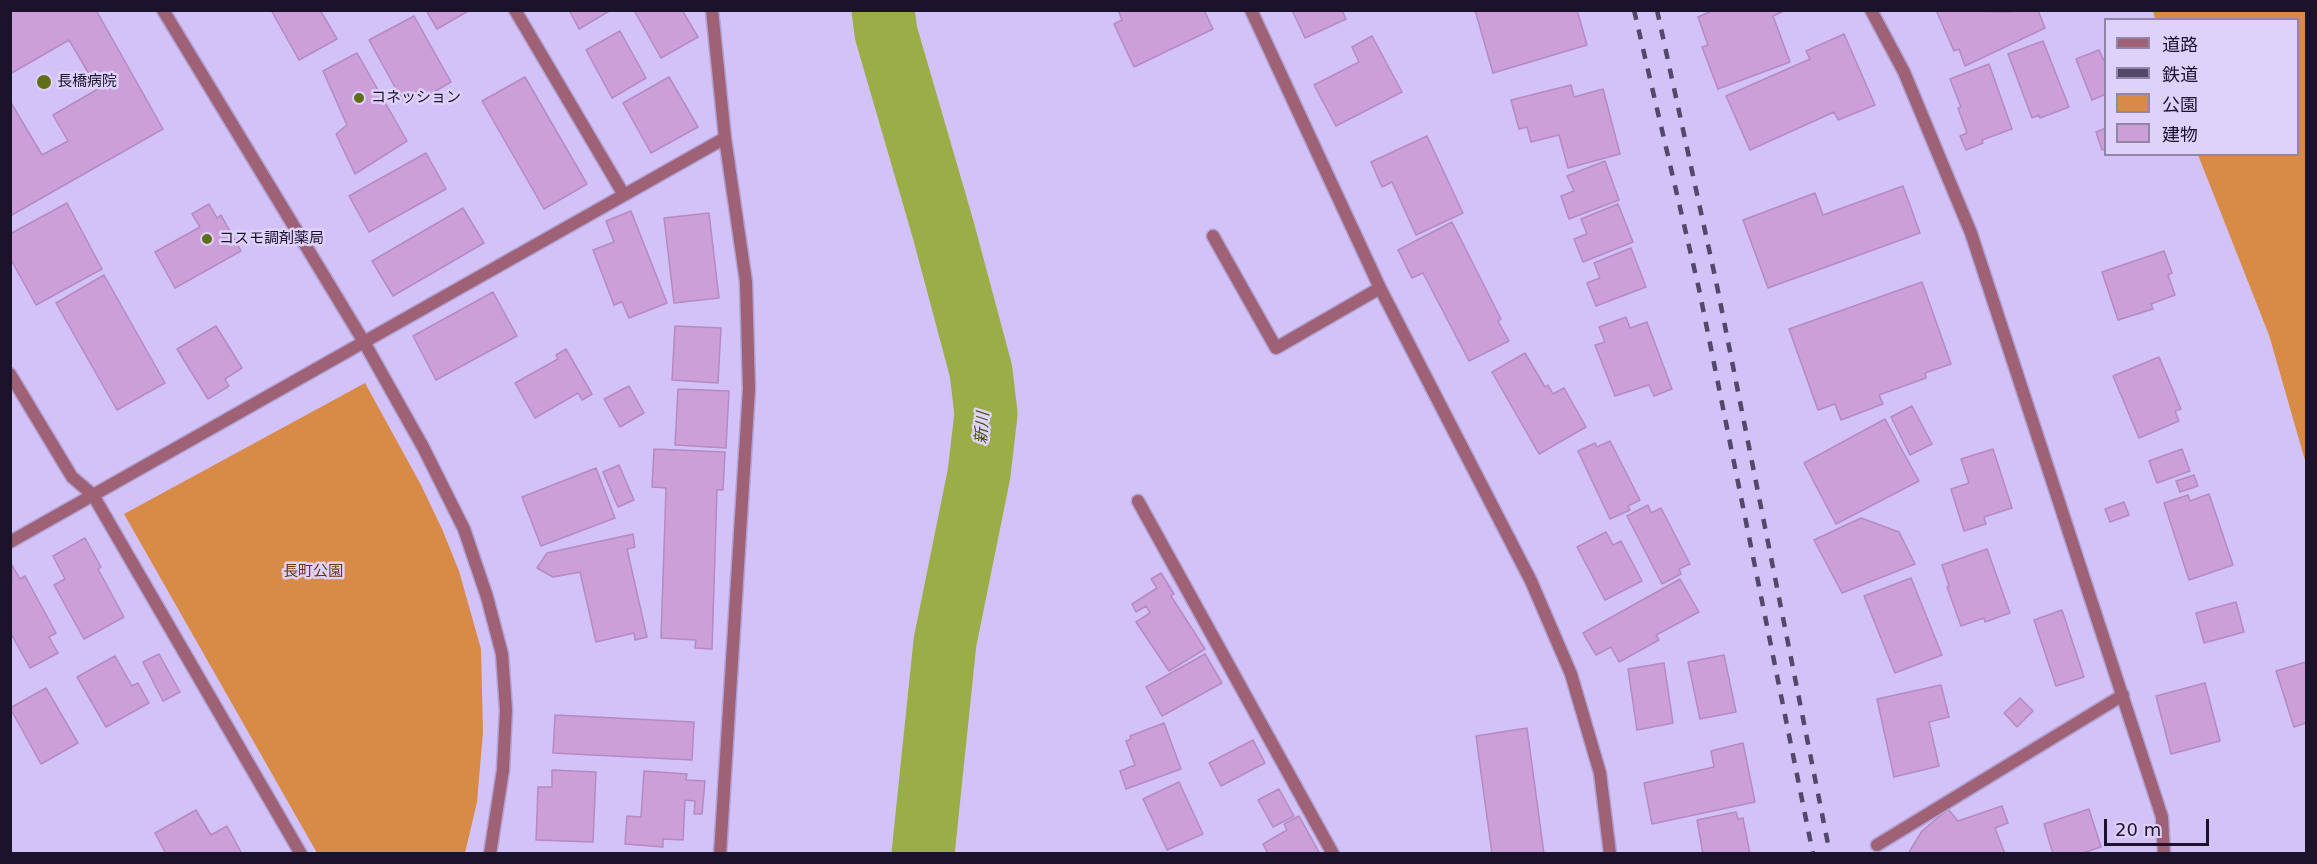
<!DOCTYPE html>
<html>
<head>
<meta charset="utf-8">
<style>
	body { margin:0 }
	#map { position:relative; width:2317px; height:864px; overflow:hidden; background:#d2c2f8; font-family:"DejaVu Sans","Noto Sans JP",sans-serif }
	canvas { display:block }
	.frame { position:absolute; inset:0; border:12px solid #1b132b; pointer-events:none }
	.legend { position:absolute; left:2104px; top:18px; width:195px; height:138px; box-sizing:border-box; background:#ded2fb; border:2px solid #9086a8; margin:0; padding:8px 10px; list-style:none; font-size:18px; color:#1b132b }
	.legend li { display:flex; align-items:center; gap:12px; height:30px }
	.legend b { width:30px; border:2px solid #9086a8 }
	.scale { position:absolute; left:2104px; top:819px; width:105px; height:27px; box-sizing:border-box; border:3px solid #1b132b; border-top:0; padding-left:8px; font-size:18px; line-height:21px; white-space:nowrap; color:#1b132b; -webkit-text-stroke:4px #ded2fb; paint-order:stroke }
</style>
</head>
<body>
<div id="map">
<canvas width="2317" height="864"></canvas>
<div class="frame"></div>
<ul class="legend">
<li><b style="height:8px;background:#9f6175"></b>道路</li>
<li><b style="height:8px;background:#524869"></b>鉄道</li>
<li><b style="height:16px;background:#d88a47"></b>公園</li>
<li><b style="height:16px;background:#cc9fd9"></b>建物</li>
</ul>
<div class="scale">20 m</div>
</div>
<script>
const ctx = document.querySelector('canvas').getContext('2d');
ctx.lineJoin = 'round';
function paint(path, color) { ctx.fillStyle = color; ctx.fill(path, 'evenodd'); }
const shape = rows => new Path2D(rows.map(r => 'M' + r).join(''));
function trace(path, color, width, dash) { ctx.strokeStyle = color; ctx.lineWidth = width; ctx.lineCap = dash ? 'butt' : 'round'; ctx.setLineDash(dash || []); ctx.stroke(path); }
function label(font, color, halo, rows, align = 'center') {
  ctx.font = font + ' "DejaVu Sans","Noto Sans JP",sans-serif'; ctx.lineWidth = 5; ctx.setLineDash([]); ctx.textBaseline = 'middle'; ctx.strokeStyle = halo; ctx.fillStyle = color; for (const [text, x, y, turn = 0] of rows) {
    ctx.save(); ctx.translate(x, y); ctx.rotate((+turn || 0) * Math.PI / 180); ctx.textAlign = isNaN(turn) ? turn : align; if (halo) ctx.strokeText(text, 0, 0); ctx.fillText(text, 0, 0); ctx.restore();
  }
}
paint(shape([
	[2153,11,2306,11,2306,464,2269,335,2198,155,2298,154,2298,20,2155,19],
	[365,383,421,485,442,529,459,571,481,649,483,732,477,802,465,853,317,853,124,514]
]), '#d88a47');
trace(shape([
	[883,10,886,33,943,229,981,371,986,414,979,474,945,642,923,854]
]), '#9aad47', 63);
const building = shape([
	[10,10,96,10,163,129,10,216,10,101,42,155,68,141,53,115,98,89,69,40,10,74,10,10],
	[271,10,320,10,337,39,299,60,271,10],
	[426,10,470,10,437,29,426,10],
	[569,10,611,10,579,29,569,10],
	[638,10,682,10,698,37,661,58,635,12,638,10],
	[1118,10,1204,10,1213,29,1134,67,1114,24,1122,20,1118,10],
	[1292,10,1342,10,1346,19,1305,38,1292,10],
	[1475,10,1577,10,1587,45,1493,73,1475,10],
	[1714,10,1786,10,1773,16,1790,62,1718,89,1702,47,1708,45,1698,17,1714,10],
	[1936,10,2005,12,2038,10,2045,28,1965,66,1959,49,1954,51,1936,10],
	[414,16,451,82,422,99,418,91,402,100,369,40,414,16],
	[620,31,646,78,612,98,586,50,620,31],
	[1844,34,1875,105,1838,120,1834,112,1750,150,1726,96,1810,59,1806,51,1844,34],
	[1372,36,1402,92,1336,126,1314,85,1359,62,1352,47,1372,36],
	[2043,41,2069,107,2040,118,2039,115,2032,118,2008,54,2043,41],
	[2099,50,2106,65,2106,94,2092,100,2076,59,2099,50],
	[357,53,407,141,355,174,336,134,347,125,323,71,357,53],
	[1989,64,2012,129,1982,140,1983,143,1966,150,1960,136,1967,133,1958,108,1961,107,1950,79,1989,64],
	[525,77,587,184,544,209,482,101,525,77],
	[669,77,698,127,651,153,623,103,669,77],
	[1571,85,1574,97,1603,89,1620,154,1568,168,1559,135,1531,142,1527,127,1519,129,1511,100,1571,85],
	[2106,128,2106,149,2102,150,2096,132,2106,128],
	[1427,136,1463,213,1416,235,1392,182,1382,187,1371,162,1427,136],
	[426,153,446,189,369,232,349,196,426,153],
	[1605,161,1619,200,1569,219,1561,196,1574,191,1567,176,1605,161],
	[1903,186,1920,233,1768,288,1743,220,1815,193,1823,215,1903,186],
	[67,203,102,269,36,305,10,258,10,234,67,203],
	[209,204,217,218,221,215,241,251,175,288,155,252,200,227,192,214,209,204],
	[1618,204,1633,242,1583,262,1574,239,1587,234,1581,219,1618,204],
	[463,208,484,243,393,296,372,261,463,208],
	[631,211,667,303,629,318,622,302,614,305,593,250,614,242,606,221,631,211],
	[709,213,719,298,674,303,664,218,709,213],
	[1452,222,1501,319,1498,321,1509,341,1469,361,1423,273,1412,278,1398,250,1452,222],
	[1631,248,1646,287,1596,306,1587,283,1600,278,1594,263,1631,248],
	[2164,251,2172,273,2168,275,2175,295,2151,304,2153,309,2118,320,2102,272,2164,251],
	[104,275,165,383,117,410,56,303,104,275],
	[1922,282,1951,364,1925,373,1926,378,1879,395,1883,404,1841,420,1835,404,1818,410,1789,329,1922,282],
	[493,292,517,336,436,380,413,336,493,292],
	[1626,317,1630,328,1647,322,1672,389,1654,396,1649,385,1615,396,1595,345,1605,342,1599,327,1626,317],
	[216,326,242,368,225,379,229,386,208,399,177,349,216,326],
	[675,326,721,328,718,383,672,380,675,326],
	[566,349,592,394,582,400,578,393,535,418,515,383,558,359,556,355,566,349],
	[1525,353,1545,387,1548,385,1553,394,1564,388,1586,427,1539,454,1492,372,1525,353],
	[2159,357,2181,409,2175,411,2179,421,2139,438,2113,376,2159,357],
	[629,386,644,413,620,427,604,399,629,386],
	[678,389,729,391,726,448,675,445,678,389],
	[1912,406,1932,444,1910,455,1891,417,1912,406],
	[1885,419,1919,481,1836,524,1804,463,1885,419],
	[1610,441,1640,500,1628,506,1630,510,1610,519,1578,451,1595,443,1597,447,1610,441],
	[654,449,725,452,723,490,717,490,712,649,695,648,696,640,661,638,666,488,652,487,654,449],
	[1993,449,2012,508,1984,517,1986,524,1964,531,1951,489,1969,483,1961,459,1993,449],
	[2182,449,2190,471,2157,483,2149,461,2182,449],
	[619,465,634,500,618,507,603,472,619,465],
	[596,468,615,518,541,546,522,497,596,468],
	[2194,475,2198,486,2180,492,2176,481,2194,475],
	[2209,494,2233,565,2189,580,2164,503,2188,495,2190,501,2209,494],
	[2124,502,2129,515,2110,522,2105,509,2124,502],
	[1648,505,1651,513,1661,508,1690,564,1679,569,1681,574,1662,584,1627,516,1648,505],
	[1861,518,1899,532,1915,564,1842,593,1814,540,1861,518],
	[1606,532,1613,545,1621,541,1642,581,1605,600,1577,547,1606,532],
	[633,534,635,547,627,549,647,637,635,640,634,633,596,642,580,572,553,577,537,568,547,553,633,534],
	[85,538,101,567,98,569,124,617,84,639,54,585,65,579,53,556,85,538],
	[1987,549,2010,613,1985,622,1984,618,1961,626,1947,587,1949,586,1942,565,1987,549],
	[12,565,20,579,25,576,56,633,49,637,58,653,30,668,10,632,12,565],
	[1161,573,1174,594,1171,596,1205,649,1169,671,1136,622,1150,613,1146,606,1136,612,1132,604,1157,588,1151,579,1161,573],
	[1911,578,1942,655,1895,673,1864,596,1911,578],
	[1680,579,1699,612,1656,635,1659,640,1619,662,1611,647,1596,655,1583,633,1680,579],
	[2236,602,2244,632,2204,643,2196,613,2236,602],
	[2062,610,2084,677,2056,686,2034,620,2062,610],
	[159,654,180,692,163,701,143,662,159,654],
	[1205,654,1222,683,1162,716,1146,687,1205,654],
	[1724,655,1736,712,1700,719,1688,662,1724,655],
	[115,656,132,686,138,683,149,703,106,727,77,677,115,656],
	[2306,662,2306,723,2294,727,2276,671,2306,662],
	[1664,663,1673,723,1637,730,1628,669,1664,663],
	[2205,683,2220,741,2171,754,2156,696,2205,683],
	[1941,685,1949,717,1929,722,1939,766,1894,777,1877,699,1941,685],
	[46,688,78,743,41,764,10,708,46,688],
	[2020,698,2033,711,2017,727,2004,713,2020,698],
	[555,715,694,722,692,760,553,753,555,715],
	[1164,723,1181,769,1126,789,1120,771,1135,765,1126,741,1131,739,1130,736,1164,723],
	[1527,728,1544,854,1492,854,1476,736,1527,728],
	[1253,740,1265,763,1221,786,1209,763,1253,740],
	[1743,743,1755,802,1652,824,1644,783,1714,767,1711,751,1743,743],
	[552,770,596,772,593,842,536,840,538,787,552,787,552,770],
	[644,771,687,774,686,780,705,781,702,814,694,814,695,801,685,800,683,840,663,839,663,847,625,844,627,816,641,817,644,771],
	[1179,782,1203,834,1167,850,1143,799,1179,782],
	[1279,789,1294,816,1273,827,1258,800,1279,789],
	[2002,806,2008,823,1995,828,2005,854,1908,854,1922,831,1948,809,1958,821,2002,806],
	[2089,809,2101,847,2080,854,2053,854,2044,824,2089,809],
	[196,810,211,835,227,826,242,854,166,854,155,833,196,810],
	[1736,812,1738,819,1743,818,1750,854,1703,854,1697,820,1736,812],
	[1299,816,1320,854,1268,854,1263,844,1287,830,1284,824,1299,816]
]);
paint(building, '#cc9fd9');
trace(building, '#b589c2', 1.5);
const minor = shape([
	[515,10,624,195],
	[712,10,725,138,746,282,749,389,720,854],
	[1251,10,1380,288,1531,581,1571,674,1600,773,1610,854],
	[1213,236,1276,348,1380,288],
	[10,374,72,477,93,495,301,854],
	[1138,501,1333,854],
	[10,542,725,138],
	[1877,845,2123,695]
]);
const tertiary = shape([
	[163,10,364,342,423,447,464,529,487,597,502,654,506,710,503,770,490,854],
	[1871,10,1904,72,1971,233,2162,817,2164,854]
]);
trace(minor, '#b1a2d3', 15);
trace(tertiary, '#b1a2d3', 15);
trace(minor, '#9f6175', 12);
trace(tertiary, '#9f6175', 12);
trace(shape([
	[1634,10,1699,289,1813,854],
	[1657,10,1717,286,1830,854]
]), '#524869', 4.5, [10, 10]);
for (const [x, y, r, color] of [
	[44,82,8,"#606e19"],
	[359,98,6,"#606e19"],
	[207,239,6,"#606e19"]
]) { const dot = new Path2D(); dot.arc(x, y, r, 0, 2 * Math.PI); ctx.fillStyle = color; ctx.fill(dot); trace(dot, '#ded2fb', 2); }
label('15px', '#1b132b', '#ded2fb', [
	["長橋病院",57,82],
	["コネッション",371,98],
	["コスモ調剤薬局",219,239]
], 'left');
label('15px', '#6b3700', '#ded2fb', [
	["長町公園",313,572]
]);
label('italic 16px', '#434f00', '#ded2fb', [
	["新川",983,428,-86]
]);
</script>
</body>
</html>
